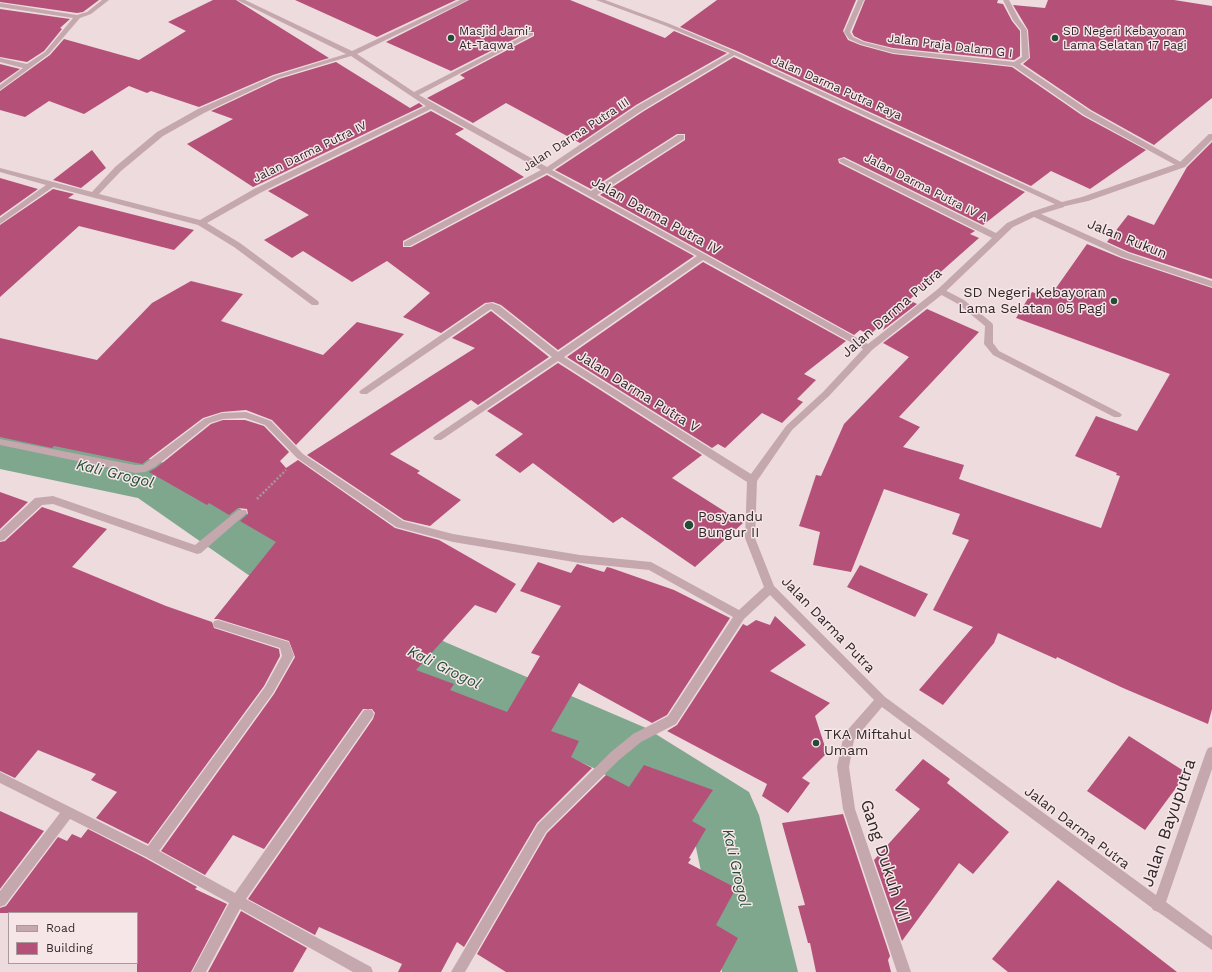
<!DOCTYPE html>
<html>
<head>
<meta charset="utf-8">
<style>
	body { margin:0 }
	#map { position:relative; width:1212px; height:972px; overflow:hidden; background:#eedbdd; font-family:"Work Sans",sans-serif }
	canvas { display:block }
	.legend { position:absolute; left:8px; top:912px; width:130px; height:52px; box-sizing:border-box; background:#f6e6e8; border:1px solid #a89a9c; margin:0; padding:5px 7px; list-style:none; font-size:12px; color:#32272b }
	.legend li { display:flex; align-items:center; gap:8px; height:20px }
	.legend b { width:20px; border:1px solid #a89a9c }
</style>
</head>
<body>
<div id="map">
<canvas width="1212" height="972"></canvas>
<ul class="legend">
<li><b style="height:5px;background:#c4a8ae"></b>Road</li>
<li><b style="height:11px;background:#b55179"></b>Building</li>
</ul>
</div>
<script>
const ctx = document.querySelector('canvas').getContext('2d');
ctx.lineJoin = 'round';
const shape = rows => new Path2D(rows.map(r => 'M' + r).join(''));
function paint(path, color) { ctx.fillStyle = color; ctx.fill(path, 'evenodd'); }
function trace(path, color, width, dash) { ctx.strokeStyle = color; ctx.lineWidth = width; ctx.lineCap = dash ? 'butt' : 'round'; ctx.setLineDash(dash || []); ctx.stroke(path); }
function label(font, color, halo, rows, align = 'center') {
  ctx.font = font + ' "Work Sans",sans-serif'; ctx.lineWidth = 3; ctx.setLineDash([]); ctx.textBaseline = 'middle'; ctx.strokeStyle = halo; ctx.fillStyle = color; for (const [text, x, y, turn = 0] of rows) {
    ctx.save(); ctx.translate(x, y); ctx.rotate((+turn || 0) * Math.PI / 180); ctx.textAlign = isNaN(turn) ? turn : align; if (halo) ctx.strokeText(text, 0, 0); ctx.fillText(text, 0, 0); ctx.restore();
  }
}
paint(shape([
	[0,429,154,460,174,466,445,642,646,728,749,792,759,815,798,972,722,972,693,833,598,770,399,680,138,498,0,469,0,429]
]), '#7ea78e');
paint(shape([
	[0,0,99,0,83,12,77,13,0,2],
	[213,0,236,0,329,58,273,75,199,107,151,91,147,93,129,86,84,114,49,101,25,117,0,110,0,91,50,55,64,39,139,60,186,31,168,22],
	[295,0,456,0,377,37],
	[469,0,570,0,665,38,674,31,727,53,636,105,580,143,506,103,473,123,427,98,465,78,460,75,534,36,534,32,528,32,451,71,386,42],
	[717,0,856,0,843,31,848,40,860,45,893,54,1012,67,1083,116,1146,150,1090,189,1051,171,1031,186,737,51,680,27],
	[865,0,998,0,997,3,1003,4,1012,21,1020,31,1020,56,1014,60,893,48,864,41,854,36,852,32],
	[1048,0,1174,0,1212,6,1212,98,1154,145,1091,110,1023,64,1030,58,1028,30,1013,5,1045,8],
	[0,9,70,19,60,28,62,29,44,51,27,62,0,57],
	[734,57,1025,192,983,225,844,157,838,159,839,163,975,231,970,234,979,238,909,300,917,304,883,330,889,316,870,335,860,330,854,335,600,195,685,140,685,134,677,134,591,189,555,170,644,111],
	[336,62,410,108,419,103,423,106,253,187,187,144,233,119,211,111,279,79],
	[0,64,20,69,0,83],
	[431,111,464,129,455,134,524,177,403,241,403,247,411,247,547,175,694,256,558,350,501,305,493,302,485,303,441,333,403,317,430,293,387,261,352,282,303,251,292,258,264,240,309,215,268,191],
	[1212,142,1212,279,1129,252,1107,242,1128,215,1154,225,1187,167],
	[92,150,106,168,81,188,53,180],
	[0,178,38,189,0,216],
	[53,189,74,194,68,198,194,230,174,250,79,226,0,297,0,225],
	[1087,244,1121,258,1212,288,1212,709,1208,724,1123,688,1057,657,1056,659,998,633,994,643,943,705,919,690,973,627,933,610,969,540,952,534,960,514,884,489,851,572,813,565,820,532,799,526,816,475,821,476,844,424,909,357,883,343,927,309,979,332,899,417,920,427,903,447,964,465,959,479,1101,528,1120,476,1116,475,1117,473,1075,456,1096,416,1137,431,1170,374,1016,318,1032,292,1049,298],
	[703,262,846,341,804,374,816,380,797,399,803,402,782,423,762,413,725,448,718,444,712,448,567,357],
	[191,281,243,294,221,321,323,355,357,322,404,334,296,445,272,420,246,410,222,412,203,418,142,464,54,446,52,448,0,437,0,338,97,360,152,303],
	[491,311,549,357,478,405,471,400,390,454,420,471,417,473,461,500,430,526,404,520,307,455,475,348,452,338],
	[558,363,702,455,672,478,743,523,695,567,622,517,613,523,533,463,520,473,495,455,523,434,487,411],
	[223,420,245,420,264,426,289,452,280,461,286,468,298,460,395,528,439,540,516,584,496,613,475,605,416,670,454,684,450,690,507,712,540,656,531,653,561,606,520,591,538,562,571,573,577,564,604,572,607,567,611,568,674,590,730,618,667,715,652,723,579,683,551,731,579,741,571,757,592,768,537,823,464,947,457,942,441,972,398,972,402,964,319,927,315,935,248,899,373,719,375,713,372,709,363,709,264,849,233,835,205,875,161,851,274,694,295,657,289,641,218,619,214,619,276,542,240,521,248,514,247,509,238,508,229,515,209,503,207,505,149,472,156,468,211,424],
	[0,492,28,502,0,529],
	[42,507,107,529,72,567,166,606,212,622,214,628,279,649,280,656,264,686,148,844,96,818,117,792,91,780,96,774,38,750,15,778,0,771,0,542,5,541],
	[860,565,928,594,915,617,847,587],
	[775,616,806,645,770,671,830,703,815,716,827,753,802,778,810,783,788,813,762,796,767,784,667,731,677,725,743,624,747,626,756,620,770,625],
	[1129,736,1187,773,1145,830,1087,791],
	[923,759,950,779,947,783,1009,832,973,874,959,863,902,941,874,860,920,809,895,790],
	[644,765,713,790,692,821,706,829,689,858,691,859,688,863,736,888,716,925,738,938,720,972,506,972,477,954,547,833,606,775,629,787],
	[0,811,44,831,0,889],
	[843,814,890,956,888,960,891,972,816,972,810,943,808,943,798,906,805,905,782,823],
	[88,829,145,858,197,887,195,889,227,904,191,972,137,972,137,913,0,913,0,908,6,906,58,837,67,841,72,834,81,838],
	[1058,880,1177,972,1008,972,992,959],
	[241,911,307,948,293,972,208,972]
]), '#b55179');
trace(shape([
	[257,499,286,470]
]), '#b09399', 2.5, [2, 2]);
paint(shape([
	[941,288,964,300,992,323,993,325,993,343,999,351,1120,413,1122,415,1120,417,1114,417,993,355,984,344,985,326,958,304,938,293,937,291,938,289,941,288]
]), '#c4a8ae');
paint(shape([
	[102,0,109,0,91,14,80,18,49,54,0,90,0,85,23,68,0,62,0,58,27,64,45,52,73,18,0,7,0,3,77,15,87,12,102,0],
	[237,0,245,0,352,51,460,0,468,0,357,54,414,92,529,33,533,33,533,35,419,95,547,167,637,106,732,52,736,52,736,54,643,110,552,170,591,191,678,135,684,135,684,139,597,195,868,344,938,289,992,238,840,162,839,160,843,158,996,233,1007,223,1031,212,1058,203,1064,203,1064,207,1041,214,1128,253,1212,281,1212,287,1122,257,1034,217,1013,227,944,293,872,350,829,396,792,430,757,481,755,538,774,586,885,697,1156,895,1206,752,1208,748,1212,747,1212,769,1166,902,1212,936,1212,950,1158,912,1153,910,1152,908,882,707,854,740,849,767,855,809,911,972,897,972,843,809,837,767,844,734,874,700,770,595,744,619,676,724,641,742,619,760,546,832,465,972,451,972,538,824,611,752,633,734,668,716,733,617,649,570,580,563,453,542,396,527,297,458,265,425,245,418,223,419,210,423,155,467,145,472,135,473,0,445,0,439,135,465,143,465,204,419,222,413,246,412,271,421,303,454,403,521,453,534,580,555,651,562,739,610,764,587,745,538,747,482,558,361,441,440,435,440,433,438,435,436,552,357,491,309,367,394,361,394,359,392,361,390,486,304,492,303,500,306,558,352,697,256,547,173,410,246,404,246,404,242,541,170,431,109,260,193,207,223,240,243,318,301,319,303,318,305,312,305,234,247,198,225,53,187,0,224,0,218,46,185,0,172,0,168,92,192,115,167,157,132,198,109,274,76,346,54,237,0],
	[351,56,426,106,254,189,200,220,99,194,121,171,163,136,204,113,278,78,351,56],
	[703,260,863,349,823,392,786,426,751,474,564,357,703,260],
	[858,0,864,0,850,32,853,37,864,42,893,49,1014,62,1022,57,1021,30,1013,20,1003,0,1009,0,1019,19,1027,30,1029,58,1020,64,1090,111,1186,165,1182,167,1179,167,1084,115,1013,66,893,53,860,44,849,39,844,32,858,0],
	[53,496,195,545,238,510,246,510,247,513,201,553,197,554,53,504,42,505,4,540,0,541,0,531,35,498,53,496],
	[218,620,289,642,294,656,273,693,159,851,235,893,364,710,368,709,372,710,374,714,372,718,246,899,371,967,373,972,353,972,240,909,206,972,192,972,229,903,146,857,70,819,5,905,0,907,0,891,60,813,0,783,0,772,148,846,265,687,282,656,280,648,214,627,213,624,214,621,218,620]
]), '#c4a8ae');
paint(shape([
	[596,0,605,0,670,24,736,52,1062,202,1082,197,1179,163,1209,134,1212,134,1212,140,1185,167,1088,201,1061,207,732,54,666,26,596,0]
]), '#c4a8ae');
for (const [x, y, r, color] of [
	[451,38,4,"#234e35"],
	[1055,38,4,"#234e35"],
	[1114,301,4,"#234e35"],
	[689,525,5,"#234e35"],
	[816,743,4,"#234e35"]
]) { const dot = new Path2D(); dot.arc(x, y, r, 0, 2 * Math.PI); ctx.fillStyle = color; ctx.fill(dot); trace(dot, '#f6e6e8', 1.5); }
label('12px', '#32272b', '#f6e6e8', [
	["Masjid Jami'",459,31],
	["At-Taqwa",459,45],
	["SD Negeri Kebayoran",1063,31],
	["Lama Selatan 17 Pagi",1063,45]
], 'left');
label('12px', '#32272b', '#f6e6e8', [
	["Jalan Praja Dalam G I",950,46,7],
	["Jalan Darma Putra Raya",837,88,24],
	["Jalan Darma Putra III",576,135,-33],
	["Jalan Darma Putra IV",310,152,-26],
	["Jalan Darma Putra IV A",926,188,27]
]);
label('14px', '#32272b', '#f6e6e8', [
	["Jalan Darma Putra IV",656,216,29],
	["Jalan Rukun",1127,239,22],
	["Jalan Darma Putra",892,313,-41],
	["Jalan Darma Putra V",638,392,32],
	["Jalan Darma Putra",828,625,46],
	["Jalan Darma Putra",1077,828,37]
]);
label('14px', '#32272b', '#f6e6e8', [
	["SD Negeri Kebayoran",1106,293,"right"],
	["Lama Selatan 05 Pagi",1106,309,"right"],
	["Posyandu",698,517],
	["Bungur II",698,533],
	["TKA Miftahul",824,735],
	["Umam",824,751]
], 'left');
label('italic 15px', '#234e35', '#f6e6e8', [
	["Kali Grogol",115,474,14],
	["Kali Grogol",444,668,26],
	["Kali Grogol",736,868,77]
]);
label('17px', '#32272b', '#f6e6e8', [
	["Jalan Bayuputra",1169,823,-71],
	["Gang Dukuh VII",885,861,72]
]);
</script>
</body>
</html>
